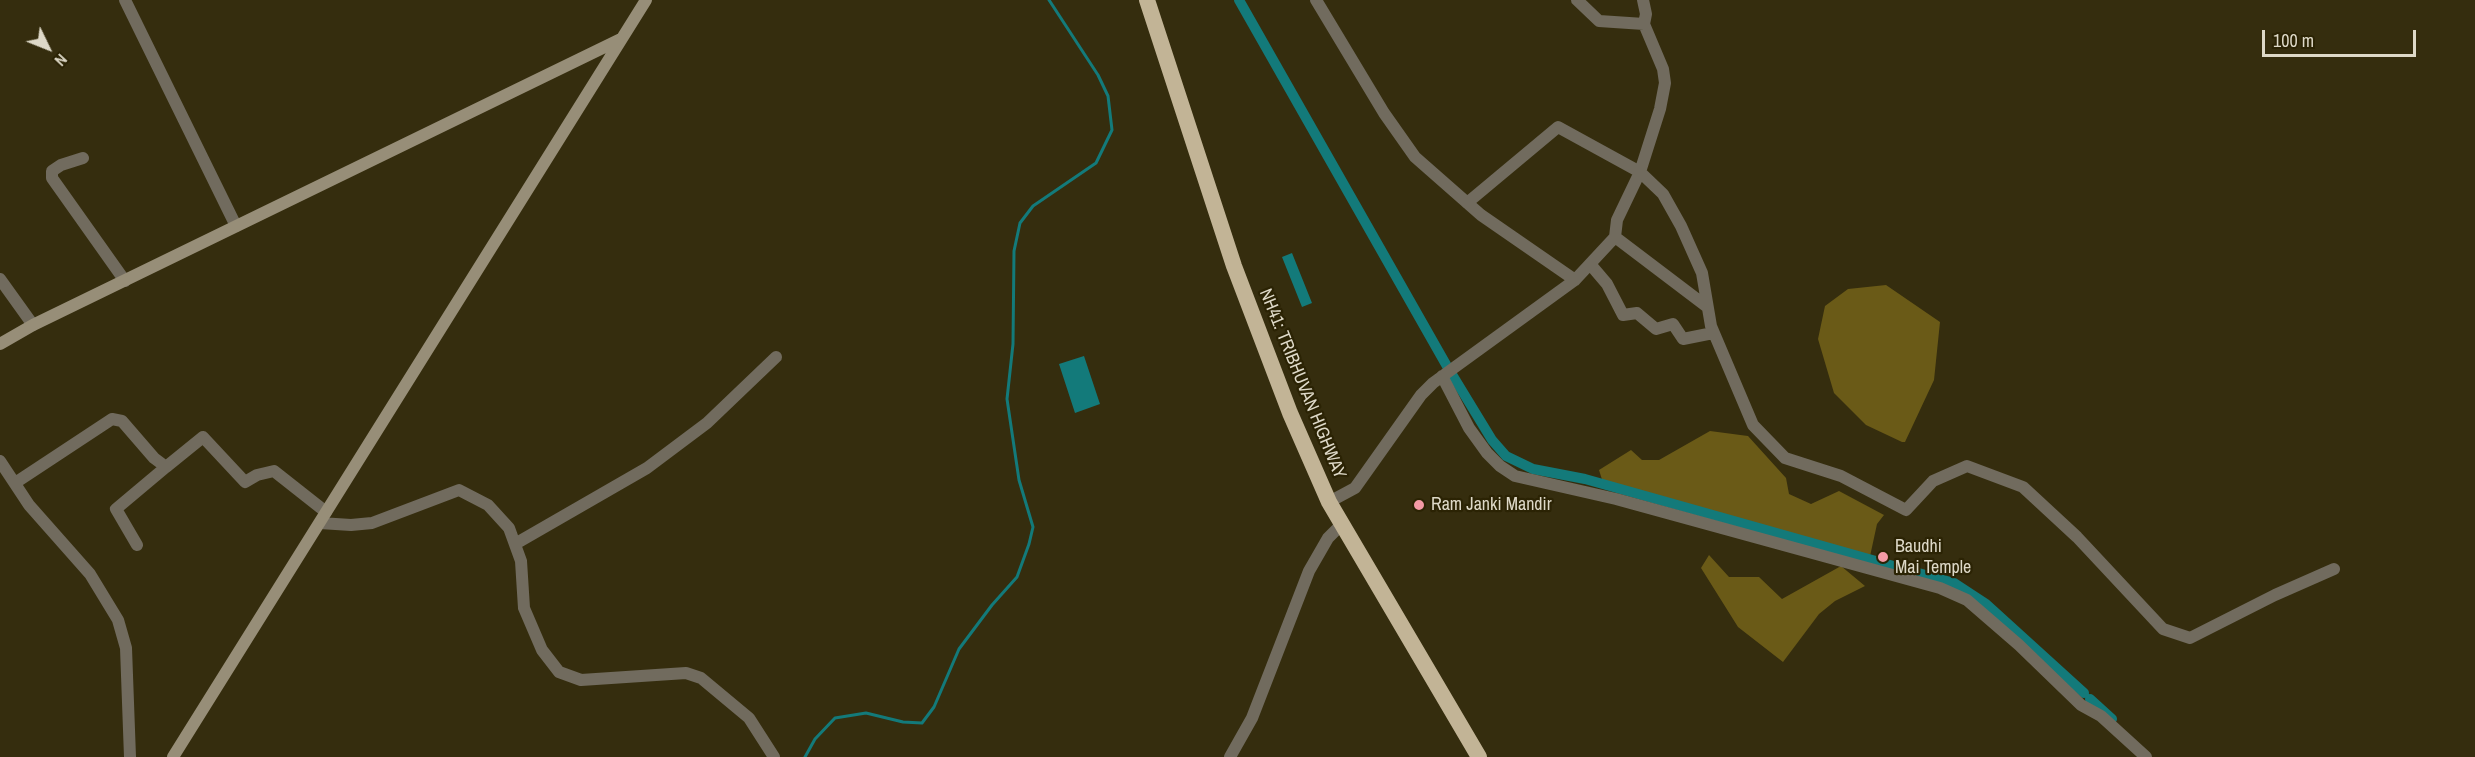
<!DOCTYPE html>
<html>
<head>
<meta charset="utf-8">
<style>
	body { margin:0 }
	#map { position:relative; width:2475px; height:757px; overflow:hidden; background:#352d0e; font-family:"Archivo Narrow",sans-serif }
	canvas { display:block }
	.north { position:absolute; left:18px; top:18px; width:60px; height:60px; -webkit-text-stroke:4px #2b2304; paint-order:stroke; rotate:133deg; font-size:16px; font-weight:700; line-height:24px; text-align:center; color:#ded9c8 }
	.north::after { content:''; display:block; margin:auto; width:21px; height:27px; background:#ded9c8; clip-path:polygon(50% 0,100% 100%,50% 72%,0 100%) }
	.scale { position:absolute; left:2262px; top:30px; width:154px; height:27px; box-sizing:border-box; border:3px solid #ded9c8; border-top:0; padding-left:8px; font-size:18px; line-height:21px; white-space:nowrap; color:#ded9c8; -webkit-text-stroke:4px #2b2304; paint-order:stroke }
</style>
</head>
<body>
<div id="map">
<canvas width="2475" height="757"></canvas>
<div class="north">N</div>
<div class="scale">100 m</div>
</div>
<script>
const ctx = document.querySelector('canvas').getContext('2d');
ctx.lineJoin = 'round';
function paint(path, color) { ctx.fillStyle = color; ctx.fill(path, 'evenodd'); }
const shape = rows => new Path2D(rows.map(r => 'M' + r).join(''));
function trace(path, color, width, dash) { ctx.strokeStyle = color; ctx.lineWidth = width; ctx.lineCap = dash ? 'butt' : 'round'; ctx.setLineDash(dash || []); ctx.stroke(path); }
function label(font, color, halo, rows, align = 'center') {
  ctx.font = font + ' "Archivo Narrow",sans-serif'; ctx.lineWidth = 4.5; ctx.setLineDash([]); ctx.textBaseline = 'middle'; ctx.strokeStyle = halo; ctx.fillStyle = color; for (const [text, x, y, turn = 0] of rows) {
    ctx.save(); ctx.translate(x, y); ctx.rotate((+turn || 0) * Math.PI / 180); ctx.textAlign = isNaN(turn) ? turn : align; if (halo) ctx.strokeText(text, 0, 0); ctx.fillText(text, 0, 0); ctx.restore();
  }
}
paint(shape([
	[1886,285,1940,322,1934,380,1905,442,1902,442,1866,425,1834,393,1818,339,1825,306,1848,289],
	[1710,431,1748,436,1786,478,1789,494,1811,504,1839,491,1884,515,1877,524,1869,561,1605,489,1599,470,1631,450,1642,460,1659,460],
	[1709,555,1729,577,1759,577,1782,599,1841,566,1865,586,1835,601,1819,614,1783,662,1738,627,1701,568]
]), '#6a5a17');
paint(shape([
	[1292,253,1312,303,1302,307,1282,257],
	[1084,356,1100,404,1075,413,1059,364]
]), '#137a7a');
trace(shape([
	[805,757,815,739,835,718,866,713,903,722,922,723,934,707,959,649,992,605,1017,577,1029,544,1033,527,1019,480,1007,399,1013,344,1014,251,1020,223,1033,206,1096,163,1112,130,1108,96,1098,75,1049,0]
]), '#137a7a', 3);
trace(shape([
	[1239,0,1448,368],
	[1453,376,1492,440,1506,456,1533,469,1585,479,1954,583,1986,604,2084,693],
	[2090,699,2112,719]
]), '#137a7a', 10);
trace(shape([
	[125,0,236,226],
	[1316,0,1384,113,1415,157,1481,215,1575,280],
	[1577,0,1599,21,1644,24],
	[83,158,61,165,52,171,52,178,125,281],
	[1467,203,1558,127,1640,172,1663,194,1681,226,1702,273,1711,326,1753,425,1785,458,1841,476,1906,510,1933,481,1967,466,2023,487,2077,537,2163,629,2190,638,2275,595,2334,569],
	[1615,237,1706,306],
	[1590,264,1607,284,1623,315,1637,313,1656,329,1673,324,1683,339,1713,333],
	[0,279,33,325],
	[1442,376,1469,428,1487,453,1500,466,1515,476,1616,499,1940,588,1967,600,2019,645,2081,705,2101,716,2146,757],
	[0,461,29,505,90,574,118,620,126,648,130,757],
	[15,483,112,419,122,421,154,458,166,467,203,437,245,482,257,475,274,471,326,512],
	[1329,502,1355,488,1421,395,1433,383,1575,280,1615,237,1617,220,1640,172,1660,109,1665,83,1663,69,1644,24,1646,14,1643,0],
	[320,523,351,525,372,523,459,490,488,505,509,528,521,561,524,608,542,650,559,672,581,680,686,673,701,678,749,718,774,757],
	[515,544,647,468,707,423,776,357],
	[137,545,116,509,166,467],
	[1230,757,1252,718,1309,571,1328,538,1341,525]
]), '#716b5e', 12);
trace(shape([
	[0,344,33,325,621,39],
	[173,757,646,0]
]), '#978e78', 12);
trace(shape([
	[1147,0,1234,266,1290,413,1329,502,1479,757]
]), '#c2b496', 16);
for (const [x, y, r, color] of [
	[1419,505,6,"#f49aa5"],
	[1883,557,6,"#f49aa5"]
]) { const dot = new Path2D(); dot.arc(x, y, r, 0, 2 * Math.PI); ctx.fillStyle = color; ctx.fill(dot); trace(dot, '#2b2304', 2); }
label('18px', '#ded9c8', '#2b2304', [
	["NH41: TRIBHUVAN HIGHWAY",1302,384,68]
]);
label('18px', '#ded9c8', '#2b2304', [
	["Ram Janki Mandir",1431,505],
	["Baudhi",1895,547],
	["Mai Temple",1895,568]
], 'left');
</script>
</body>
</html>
